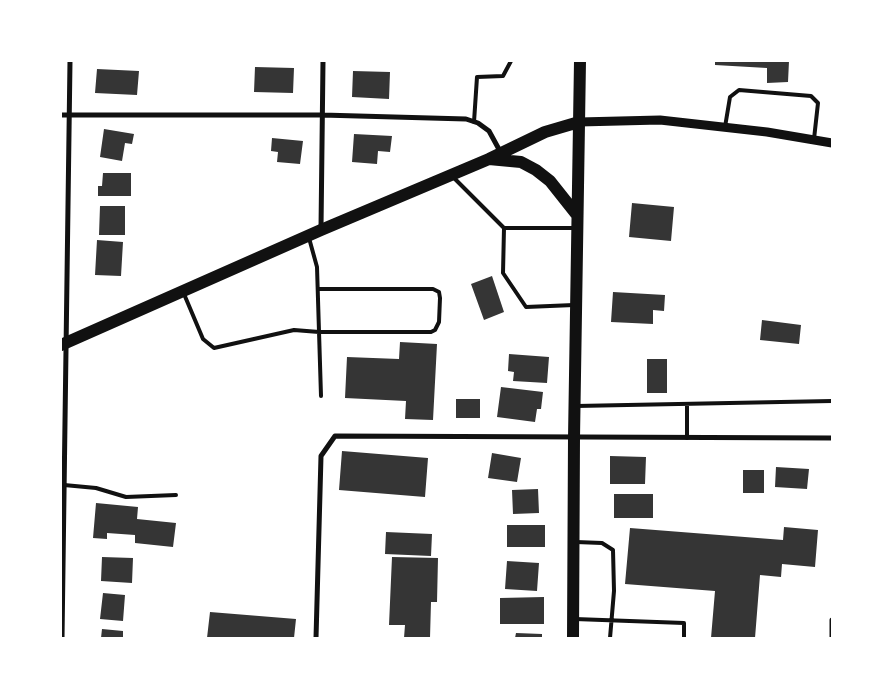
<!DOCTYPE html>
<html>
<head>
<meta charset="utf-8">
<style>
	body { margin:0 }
	#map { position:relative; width:893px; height:699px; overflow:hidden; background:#fff; font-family:"PT Serif",serif }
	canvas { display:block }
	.frame { position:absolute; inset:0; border:62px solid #fff; pointer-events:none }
</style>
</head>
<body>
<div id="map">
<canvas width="893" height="699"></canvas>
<div class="frame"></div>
</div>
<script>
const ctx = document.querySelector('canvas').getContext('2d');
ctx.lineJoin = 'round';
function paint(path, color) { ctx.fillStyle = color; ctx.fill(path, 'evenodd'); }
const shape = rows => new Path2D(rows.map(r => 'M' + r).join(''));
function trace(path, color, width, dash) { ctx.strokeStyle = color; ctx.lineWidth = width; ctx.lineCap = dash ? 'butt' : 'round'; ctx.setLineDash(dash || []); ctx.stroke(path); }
paint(shape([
	[715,61,789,61,788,82,767,83,767,68,715,65],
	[255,67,294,68,293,93,254,92],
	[97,69,139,71,137,95,95,93],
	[353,71,390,72,389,99,352,97],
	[104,129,134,134,132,144,125,143,122,161,100,157],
	[354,134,392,136,390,152,378,151,377,164,352,162],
	[272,138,303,141,300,164,277,162,278,152,271,151],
	[103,173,131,173,131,196,98,196,98,186,102,186],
	[632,203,674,207,671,241,629,237],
	[100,206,125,206,125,235,99,235],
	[97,240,123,242,121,276,95,275],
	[492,276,504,312,484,320,471,284],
	[613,292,665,295,664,311,653,310,653,324,611,322],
	[762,320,801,325,799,344,760,340],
	[400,342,437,344,433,420,405,419,406,401,345,398,347,357,399,359],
	[509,354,549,357,547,383,513,381,514,372,508,371],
	[647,359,667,359,667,393,647,393],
	[501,387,543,392,541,409,537,409,535,422,497,417],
	[456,399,480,399,480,418,456,418],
	[342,451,428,458,425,497,339,490],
	[492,453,521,458,517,482,488,478],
	[610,456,646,457,645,484,610,484],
	[776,467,809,469,807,489,775,487],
	[743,470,764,470,764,493,743,493],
	[538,489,539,513,513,514,512,490],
	[614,494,653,494,653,518,614,518],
	[96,503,138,507,137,519,176,523,173,547,135,543,135,535,107,533,107,539,93,538],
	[507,525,545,525,545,547,507,547],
	[784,527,818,530,815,567,782,564,781,577,760,575,755,638,711,638,715,591,625,584,630,528,783,540],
	[386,532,432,534,431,556,385,554],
	[102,557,133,558,132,583,101,581],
	[392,557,438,558,437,602,431,602,430,638,404,638,405,625,389,625],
	[507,561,539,563,537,591,505,589],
	[103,593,125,595,123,621,100,619],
	[544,597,544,624,500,624,500,598],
	[210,612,296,619,294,638,207,638],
	[102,629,123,631,123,638,101,638],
	[516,633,542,634,542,638,515,638]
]), '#353535');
trace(shape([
	[474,122,477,77,503,76,511,61],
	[725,127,730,97,739,90,811,96,818,103,814,139],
	[453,177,504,228,503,273,526,307,574,305],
	[504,228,575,228],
	[309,238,317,267,321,396],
	[184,294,203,339,214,348,294,330,319,332,431,332,435,330,439,322,440,298,439,292,433,289,318,289],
	[687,404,687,438],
	[576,406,832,401],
	[64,485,96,488,126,497,176,495],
	[576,542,602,543,613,550,614,591,610,638],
	[575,619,684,623,684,638]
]), '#111', 4);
trace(shape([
	[61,115,322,115,466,119,478,123,489,131,501,153],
	[321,228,323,61],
	[62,638,70,61],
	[316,638,321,456,335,436,832,438],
	[832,638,832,620]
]), '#111', 5);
trace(shape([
	[579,122,660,120,767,132,832,143]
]), '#111', 9);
trace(shape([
	[489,159,521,162,536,170,550,181,577,215],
	[61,345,321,230,489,159,545,132,579,122],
	[573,638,574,438,580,61]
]), '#111', 12);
</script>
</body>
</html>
